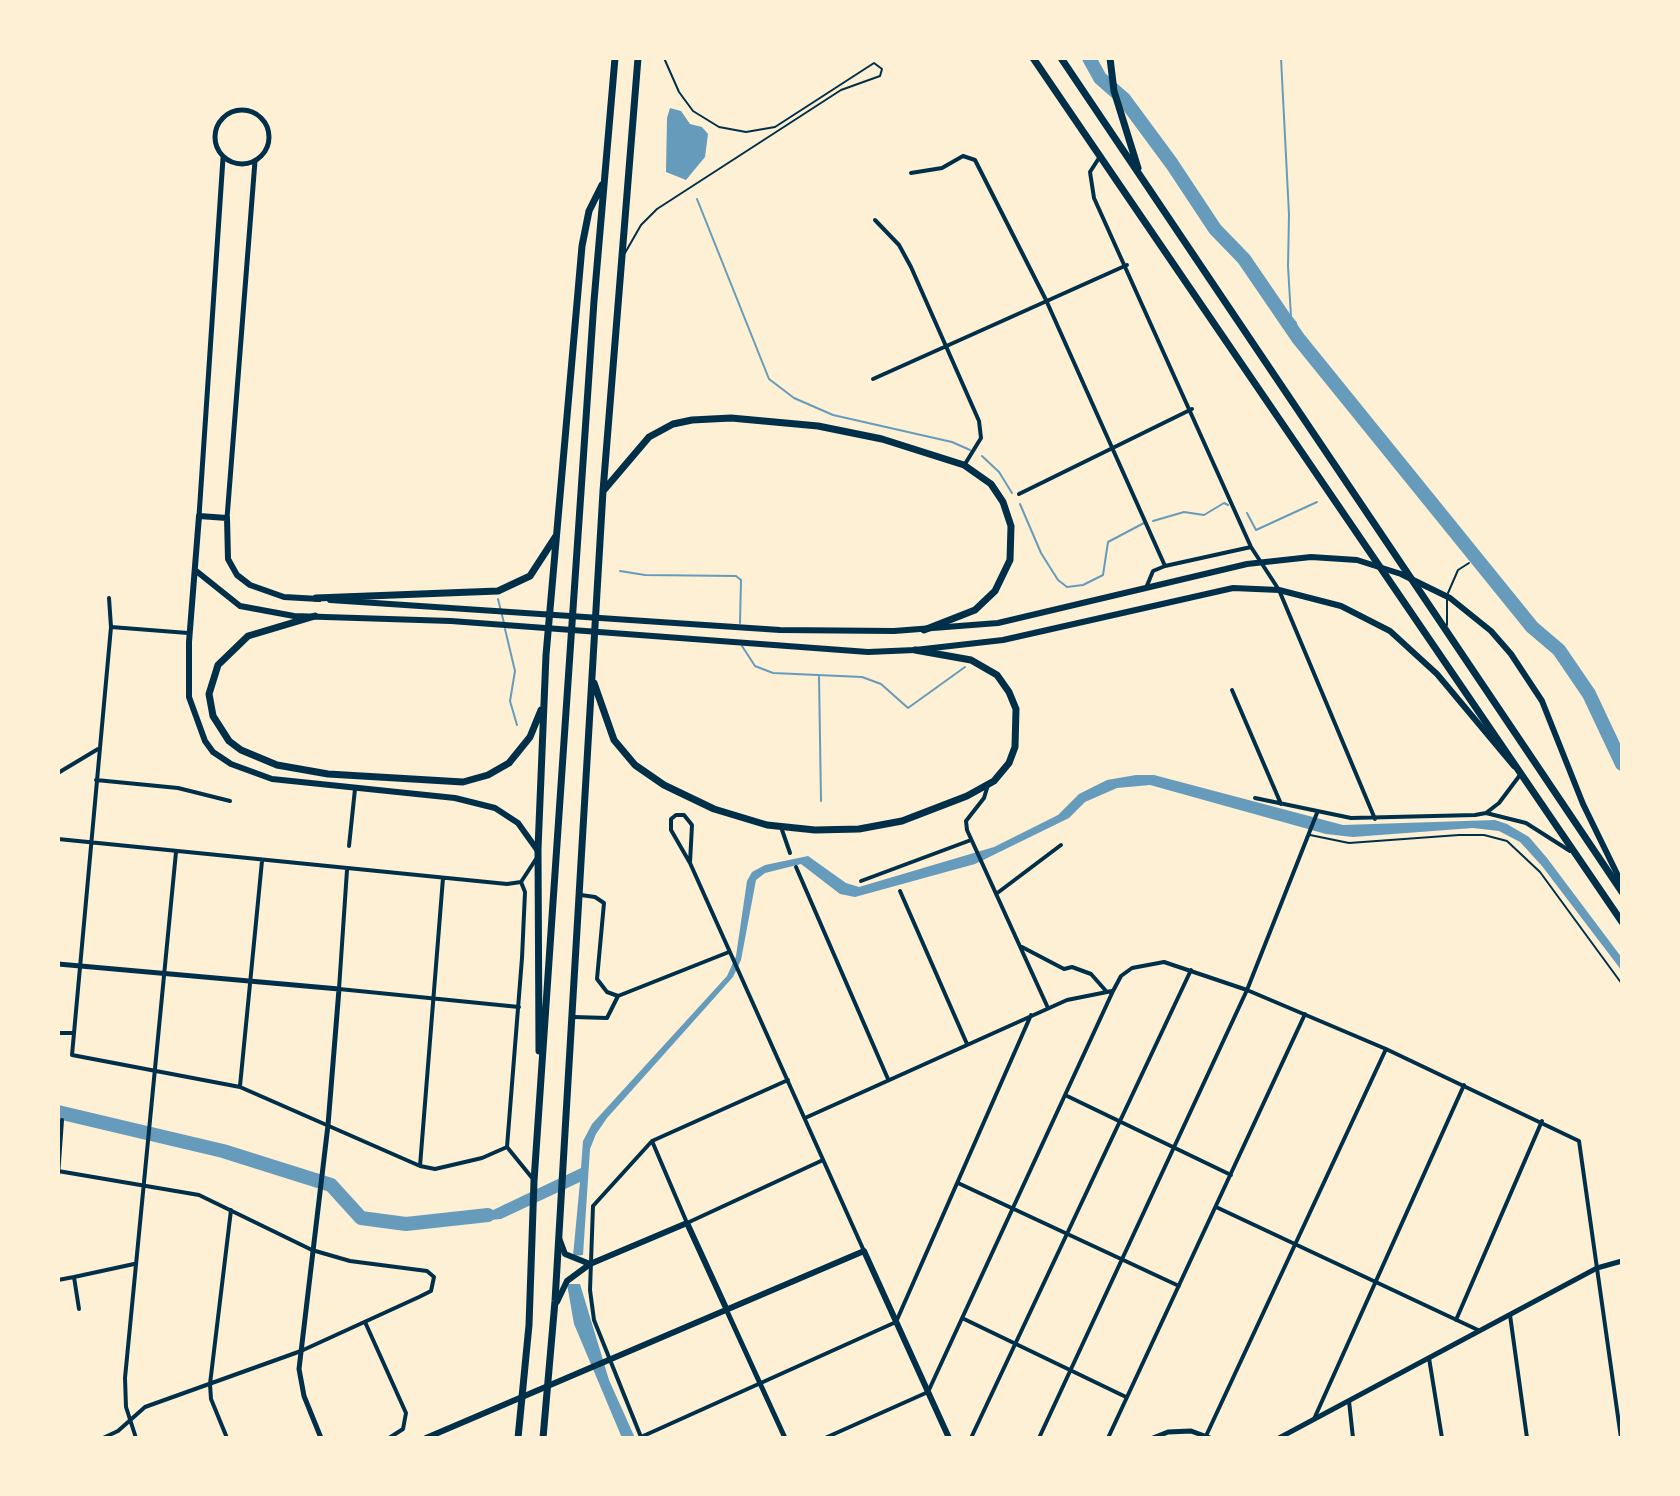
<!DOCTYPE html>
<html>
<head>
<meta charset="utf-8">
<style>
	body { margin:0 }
	#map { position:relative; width:1680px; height:1496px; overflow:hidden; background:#fdf0d5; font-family:Helvetica,sans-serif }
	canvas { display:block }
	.frame { position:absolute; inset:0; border:60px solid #fdf0d5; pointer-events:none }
</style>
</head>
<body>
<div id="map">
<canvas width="1680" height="1496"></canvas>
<div class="frame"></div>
</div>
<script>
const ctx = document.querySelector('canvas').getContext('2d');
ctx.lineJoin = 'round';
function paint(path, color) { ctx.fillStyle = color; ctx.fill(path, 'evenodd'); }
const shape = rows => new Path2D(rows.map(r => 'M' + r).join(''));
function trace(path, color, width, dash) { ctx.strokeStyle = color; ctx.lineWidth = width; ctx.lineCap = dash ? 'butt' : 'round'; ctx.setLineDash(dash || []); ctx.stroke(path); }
paint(shape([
	[670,108,681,111,690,124,702,127,708,134,705,157,686,180,666,172,667,118],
	[1136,775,1154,775,1343,825,1495,820,1507,824,1529,837,1547,858,1622,958,1622,971,1542,866,1520,842,1499,831,1473,828,1353,837,1326,834,1150,785,1117,788,1085,802,1069,818,975,864,855,897,840,894,801,864,765,873,756,880,741,960,733,977,607,1118,596,1134,590,1149,583,1255,573,1256,580,1182,501,1219,469,1222,470,1215,491,1211,581,1168,583,1141,592,1124,727,976,736,956,747,881,752,872,765,865,808,856,846,883,859,887,994,847,1058,815,1079,794,1107,780],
	[567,1284,580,1284,609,1380,635,1438,622,1438,574,1324]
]), '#669bbc');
trace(shape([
	[1281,58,1289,215,1288,266,1291,317,1296,323,1298,338],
	[697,199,769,379,794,398,833,415,952,442,970,450],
	[982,456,999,472,1012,493],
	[1020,504,1041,553,1058,580,1067,587,1083,585,1103,575,1108,542,1144,523],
	[1247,513,1256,530,1317,502],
	[1153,521,1184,512,1204,515,1224,503,1228,505],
	[620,571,645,575,736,576,741,580,740,623],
	[498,599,504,623],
	[505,629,515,671,510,701,517,725],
	[742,646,755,666,773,673,862,677,881,684,908,708,965,667],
	[819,676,821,801]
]), '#669bbc', 2);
trace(shape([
	[1089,58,1100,78,1124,99,1172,164,1215,229,1244,259,1298,338,1532,627,1559,650,1589,694,1622,764],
	[58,1112,223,1151,331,1185,361,1218,406,1224,488,1215]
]), '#669bbc', 14);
trace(shape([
	[625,253,641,225,657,209,841,90,880,76,882,69,874,63,775,127,746,132,719,127,693,111,679,92,664,58],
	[1448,593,1458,570,1469,563],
	[1447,625,1447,600],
	[1310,835,1349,843,1459,835,1484,835,1507,841,1540,872,1622,984]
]), '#003049', 2);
trace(shape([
	[1099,158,1090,172,1094,198,1251,547,1279,590,1375,819],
	[911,173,942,168,963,156,975,160,1046,300,1165,566,1153,571,1146,588],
	[875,220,899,245,911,267,979,421,981,438,965,464],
	[873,379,1127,265],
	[1019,494,1192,409],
	[1165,566,1251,547],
	[109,598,111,627,72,1055,240,1087,420,1166,435,1169,482,1158,507,1147,522,958,525,892,521,882],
	[111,627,188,633],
	[1232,690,1281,804],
	[58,773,98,749],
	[96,780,178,788,230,801],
	[988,785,984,798,966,821,967,830,1048,1008],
	[1255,798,1351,818,1475,815,1486,813,1499,803,1520,775],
	[1486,813,1526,823,1570,851],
	[781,827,790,853],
	[58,839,507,884,521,882,536,859],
	[349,846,355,789],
	[690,863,692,825,684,815,676,815,671,819,671,830,690,863,864,1251],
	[796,867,888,1079],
	[347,870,339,989,519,1007],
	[861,881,971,840],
	[900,891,967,1044],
	[996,894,1061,845],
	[581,895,595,897,604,903,597,979,607,992,618,996],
	[1022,947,1064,969,1072,967,1091,974,1106,991],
	[574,1017,607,1018,618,996,729,952],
	[58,1033,72,1033],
	[240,1086,262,861],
	[1065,1095,1231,1175],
	[805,1118,1067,1000,1112,991],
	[652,1141,687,1223,823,1160],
	[507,1147,533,1179],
	[420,1166,443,878],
	[58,1171,199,1195,312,1250,350,1261,427,1271,434,1277,431,1291,419,1297,301,1351,145,1407,118,1431,103,1438],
	[58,1176,62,1120],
	[958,1183,1179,1286],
	[1216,1207,1478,1330],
	[58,1280,74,1277],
	[79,1309,74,1277,134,1264],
	[1510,1315,1527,1438],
	[962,1318,1126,1397],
	[1456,1320,1542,1121],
	[365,1322,406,1413,403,1429,389,1438],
	[1429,1358,1442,1438],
	[1349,1401,1353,1438],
	[1314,1419,1464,1085],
	[1206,1436,1386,1049],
	[641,1437,896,1322,1031,1015],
	[641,1437,594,1320,590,1290,593,1206,652,1141,788,1080],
	[136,1438,126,1407,125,1378,176,852],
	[227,1438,211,1399,210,1384,231,1210],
	[825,1438,928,1392,1113,991,1121,976,1132,968,1164,962,1247,990,1386,1049,1579,1141,1621,1438],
	[971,1438,1191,970],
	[1039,1438,1247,990,1317,813],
	[1108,1438,1305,1014]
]), '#003049', 4);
trace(shape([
	'215 137a27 27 0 1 1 54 0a27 27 0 1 1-54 0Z',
	[199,516,223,158],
	[227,518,255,161],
	[58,964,339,989,328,1125,299,1369,304,1396,321,1438],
	[726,1309,785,1438],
	[1153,1438,1168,1432,1191,1431,1210,1438],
	[1279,1438,1597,1268,1622,1261]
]), '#003049', 5);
trace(shape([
	[195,570,240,606,294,616,451,621,868,652,915,650,1003,640,1233,588,1279,590,1341,606,1390,631,1437,674,1514,766],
	[319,599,284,597,250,585,237,575,228,559,227,518,199,516,189,642,189,697,205,741,213,752,231,764,272,779,455,798,495,808,518,823,538,851],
	[330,600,780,630,894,631,998,623,1247,564,1311,557,1357,560,1401,574,1450,598,1491,631,1511,654,1542,701,1583,804,1622,884],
	[559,1238,565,1254,590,1264],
	[557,1302,567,1281,590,1264,687,1223,726,1308],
	[426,1438,864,1251,949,1438]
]), '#003049', 6);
trace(shape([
	[1033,58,1622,922],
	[1061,58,1622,892],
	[1110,58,1114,91,1138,168]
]), '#003049', 7);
trace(shape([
	[604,490,649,437,673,424,692,420,731,418,818,426,882,439,964,465,991,484,1003,502,1011,526,1010,560,995,591,975,610,924,630],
	[316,598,498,591,530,576,556,536],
	[315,616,248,636,218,665,209,694,213,716,229,741,241,750,277,765,328,774,463,782,488,775,509,763,530,737,541,710],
	[594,683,614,740,635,765,664,785,714,809,767,825,815,830,859,829,902,821,967,796,994,781,1009,763,1015,747,1016,709,1009,692,997,675,971,660,915,650],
	[539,1051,538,849,546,655,582,246,589,211,602,185],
	[518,1438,529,1325,534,1181,594,301,615,58],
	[543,1438,555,1301,603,491,638,58]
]), '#003049', 7);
</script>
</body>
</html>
